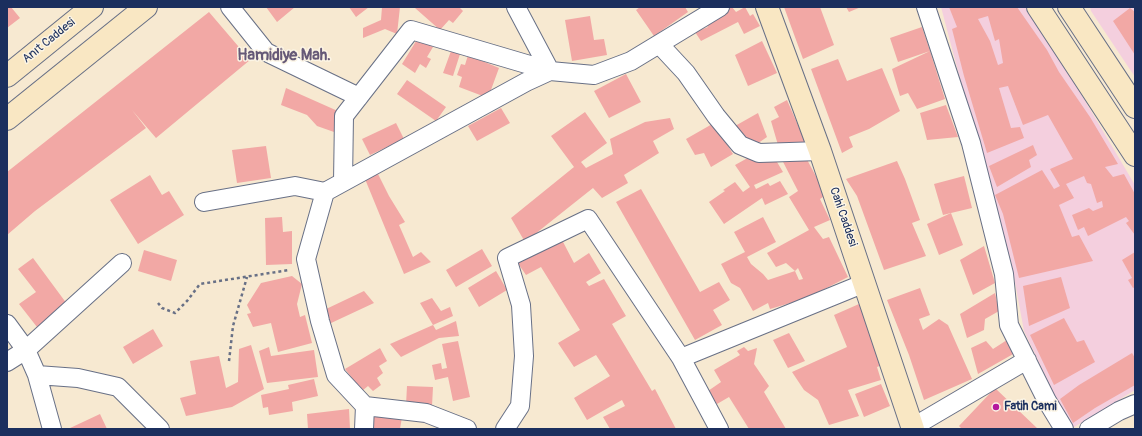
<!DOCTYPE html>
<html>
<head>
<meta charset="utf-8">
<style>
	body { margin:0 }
	#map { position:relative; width:1142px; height:436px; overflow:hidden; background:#f7e9d1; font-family:Pangolin,sans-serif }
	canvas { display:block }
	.frame { position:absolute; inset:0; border:8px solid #1b2f5e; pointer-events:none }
</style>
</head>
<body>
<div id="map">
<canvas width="1142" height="436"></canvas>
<div class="frame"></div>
</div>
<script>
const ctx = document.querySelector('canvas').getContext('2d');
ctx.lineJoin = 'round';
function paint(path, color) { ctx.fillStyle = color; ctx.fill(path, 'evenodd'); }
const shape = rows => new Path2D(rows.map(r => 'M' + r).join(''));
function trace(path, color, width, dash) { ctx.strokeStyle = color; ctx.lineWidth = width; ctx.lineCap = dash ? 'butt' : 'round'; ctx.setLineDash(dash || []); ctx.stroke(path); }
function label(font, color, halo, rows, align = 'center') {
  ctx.font = font + ' Pangolin,sans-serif'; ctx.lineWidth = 3; ctx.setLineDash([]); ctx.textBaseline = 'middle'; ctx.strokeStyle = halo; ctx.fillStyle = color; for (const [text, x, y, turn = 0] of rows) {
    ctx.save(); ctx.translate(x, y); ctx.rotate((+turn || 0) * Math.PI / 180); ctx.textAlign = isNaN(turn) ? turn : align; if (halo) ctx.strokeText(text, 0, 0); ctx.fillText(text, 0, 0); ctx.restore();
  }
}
paint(shape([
	[941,7,1026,7,1078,89,1135,185,1135,390,1071,429,1024,331,1011,261,990,192],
	[1090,7,1135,7,1135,77,1091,11]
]), '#f4cfde');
paint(shape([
	[7,7,11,7,20,18,7,28],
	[266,7,295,7,277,22],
	[349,7,369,7,356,17],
	[382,7,400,7,397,34,385,29,363,38,363,28,381,20],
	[415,7,459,7,463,11,453,23,449,20,440,30,415,8],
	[640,7,685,7,688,12,654,36,636,10],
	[732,7,736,12,745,7,750,16,753,14,760,26,744,34,738,22,701,41,695,32,708,27,705,23],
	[784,7,820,7,834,45,803,59],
	[846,7,861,7,849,12],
	[949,7,1017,7,1047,50,1059,72,1090,117,1118,164,1105,167,1113,177,1124,174,1135,194,1135,235,1126,223,1129,221,1126,217,1088,236,1084,227,1078,230,1072,215,1089,208,1093,211,1103,207,1102,201,1097,203,1091,184,1087,183,1084,176,1066,184,1074,198,1059,205,1072,237,1079,235,1093,261,1019,278,1003,214,995,195,1042,170,1054,189,1060,186,1050,169,1073,159,1048,115,1023,125,1008,86,999,88,1011,128,1020,127,1024,138,987,153,964,76,952,29,957,27],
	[988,16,995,41,999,39,1003,63,998,65,990,41,978,19],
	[1130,8,1135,12,1135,55,1113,21],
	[209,12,250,60,156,138,132,110,146,128,35,211,7,235,7,172],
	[590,16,594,40,604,39,607,55,572,61,565,20],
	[922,27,930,51,898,62,890,38],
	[418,38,433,47,427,57,431,59,426,68,420,64,415,73,402,64],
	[762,41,777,73,748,86,735,55],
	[451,51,460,54,453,76,443,73],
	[930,51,945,99,917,109,908,93,900,96,892,69],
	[468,55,499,68,488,98,459,87,462,77,457,75,461,64,465,65],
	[838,59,847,81,882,68,900,111,869,129,849,137,853,147,842,153,811,69],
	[626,74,641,102,609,118,594,91],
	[407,80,446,107,436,121,397,94],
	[286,88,340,112,334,132,317,126,307,115,281,105],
	[787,100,807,146,778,145,771,121,779,117,774,107],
	[946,105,958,137,927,140,920,113],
	[501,108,510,123,477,141,468,126],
	[585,112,607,143,581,162,586,168,613,154,610,139,645,122,670,118,674,129,653,141,659,153,624,175,628,183,602,198,593,188,525,242,511,218,574,167,551,136],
	[758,113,767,137,754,146,744,140,735,126],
	[396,123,404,139,370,155,362,139],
	[714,123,733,154,711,167,704,153,695,155,686,139],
	[1033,145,1037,155,1029,160,1031,167,997,187,989,166],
	[266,146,271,178,237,183,232,150],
	[804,154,826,195,820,199,830,220,814,227,823,239,829,237,848,277,807,298,770,309,768,303,753,311,740,288,731,283,721,264,745,252,734,232,763,217,776,242,747,257,751,264,763,274,768,280,795,271,799,280,803,279,798,268,795,271,786,263,776,267,767,253,809,230,789,197,798,191,780,156],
	[753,155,759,163,774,157,783,172,754,185,756,189,768,183,770,186,780,181,788,194,765,205,762,198,724,224,709,202,725,191,723,190,735,182,743,192,750,187,735,165],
	[897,161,905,179,920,220,912,223,926,256,884,270,857,196,846,179],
	[378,174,389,196,405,222,399,225,413,257,421,252,431,262,404,274,365,179],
	[150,175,162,195,169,191,184,215,138,244,110,200],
	[964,176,972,208,951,213,963,245,939,255,927,224,951,213,943,215,934,184],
	[641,189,700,292,719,282,730,300,713,310,722,325,695,340,616,202],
	[282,217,283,232,292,231,292,264,266,265,265,218],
	[561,238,574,263,589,253,601,273,586,282,589,286,604,279,626,316,612,324,652,391,655,389,676,429,610,429,603,417,625,406,622,400,587,420,574,398,610,376,596,355,574,367,558,343,580,330,541,267,526,275,517,262],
	[984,246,995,283,973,295,960,260],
	[482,249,492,266,456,287,446,270],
	[144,250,177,260,171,281,138,271],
	[1135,252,1135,287,1133,288,1128,280,1132,278,1122,260],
	[33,258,67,304,37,327,19,304,36,292,18,269],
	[496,271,507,290,479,307,468,288],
	[292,276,302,284,297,304,300,317,305,315,312,343,278,352,271,323,253,327,247,314,251,313,247,305,261,283],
	[1061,277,1070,308,1029,326,1023,286],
	[920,288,930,315,919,319,923,330,939,319,948,325,972,379,924,400,909,355,887,300],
	[364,291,374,303,329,324,324,310],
	[995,293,999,311,985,319,984,330,967,338,960,314],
	[432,298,441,311,450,307,453,316,433,325,436,330,456,321,459,336,439,338,401,357,390,344,433,325,420,303],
	[859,304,882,365,877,367,881,380,848,390,859,416,829,425,818,400,804,390,792,372,847,347,834,315],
	[1064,318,1077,342,1084,340,1095,362,1054,385,1030,335],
	[153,329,163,346,133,364,123,347],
	[789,333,805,361,788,368,773,340],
	[1007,340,1015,353,978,374,971,348,986,341,993,349],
	[458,341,470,397,453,401,448,377,435,380,432,365,441,363,442,369,447,368,442,344],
	[251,345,264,389,232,407,186,416,180,398,196,394,190,361,219,356,226,388,238,382,239,349],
	[269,347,271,356,314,350,318,377,267,383,259,351],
	[744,347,748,351,757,348,754,364,769,386,764,392,786,429,749,429,729,397,717,404,708,391,721,382,714,370,740,355,737,351],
	[380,348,387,361,379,366,383,373,377,378,381,385,373,391,368,386,362,391,345,369],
	[1132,353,1135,358,1135,385,1095,408,1073,423,1060,399,1079,385],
	[314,379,318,396,292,402,293,411,269,415,268,407,263,408,261,395,289,389,288,385],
	[881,384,890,406,864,417,855,394],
	[407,386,433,387,432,406,406,405],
	[995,388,1038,429,962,429,959,426],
	[349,409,350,429,308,429,307,414],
	[371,413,402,417,400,429,369,429],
	[100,414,107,429,68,429]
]), '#f2a8a5');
const street = shape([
	[230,7,266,52,359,97],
	[516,7,550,71],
	[926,7,971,143,1004,274,1009,325,1047,401,1064,429],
	[659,44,686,73,716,116,740,145,759,153,820,151],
	[343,182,344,116,411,30,550,71],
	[204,202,295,186,325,192],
	[7,324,26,350,37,375,52,429],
	[681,358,865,283],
	[7,362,26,350,122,263],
	[37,375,78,378,118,387,160,429],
	[365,406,426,413,467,429],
	[913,427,1027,360],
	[364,429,365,406,336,375,320,321,306,259,325,192,526,82,550,71,594,75,631,61,720,7],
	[505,429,520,406,524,356,521,305,507,258,588,219,681,358,719,429],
	[1089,429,1119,411,1135,404]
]);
const secondary = shape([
	[767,7,820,151,913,429],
	[1038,7,1135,155],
	[1069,7,1135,107],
	[7,76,92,7],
	[7,119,146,7]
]);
trace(street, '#687086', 20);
trace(secondary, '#687086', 24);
trace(shape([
	[158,303,162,308,175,313,187,301,200,284,289,270],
	[229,361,233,326,247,277]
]), '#687086', 2.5, [3, 3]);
trace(street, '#fff', 18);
trace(secondary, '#f9e7c3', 22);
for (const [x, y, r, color] of [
	[996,407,4,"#b5179e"]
]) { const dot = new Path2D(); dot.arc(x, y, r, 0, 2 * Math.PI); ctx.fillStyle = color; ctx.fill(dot); trace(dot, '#fcf5e5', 1.5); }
label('12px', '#1b2f5e', '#fcf5e5', [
	["Anıt Caddesi",49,41,-39],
	["Cahi Caddesi",843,217,71]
]);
label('bold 12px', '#1b2f5e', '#fcf5e5', [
	["Fatih Cami",1004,407]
], 'left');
label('bold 16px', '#665977', '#fcf5e5', [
	["Hamidiye Mah.",284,56]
]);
</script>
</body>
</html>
